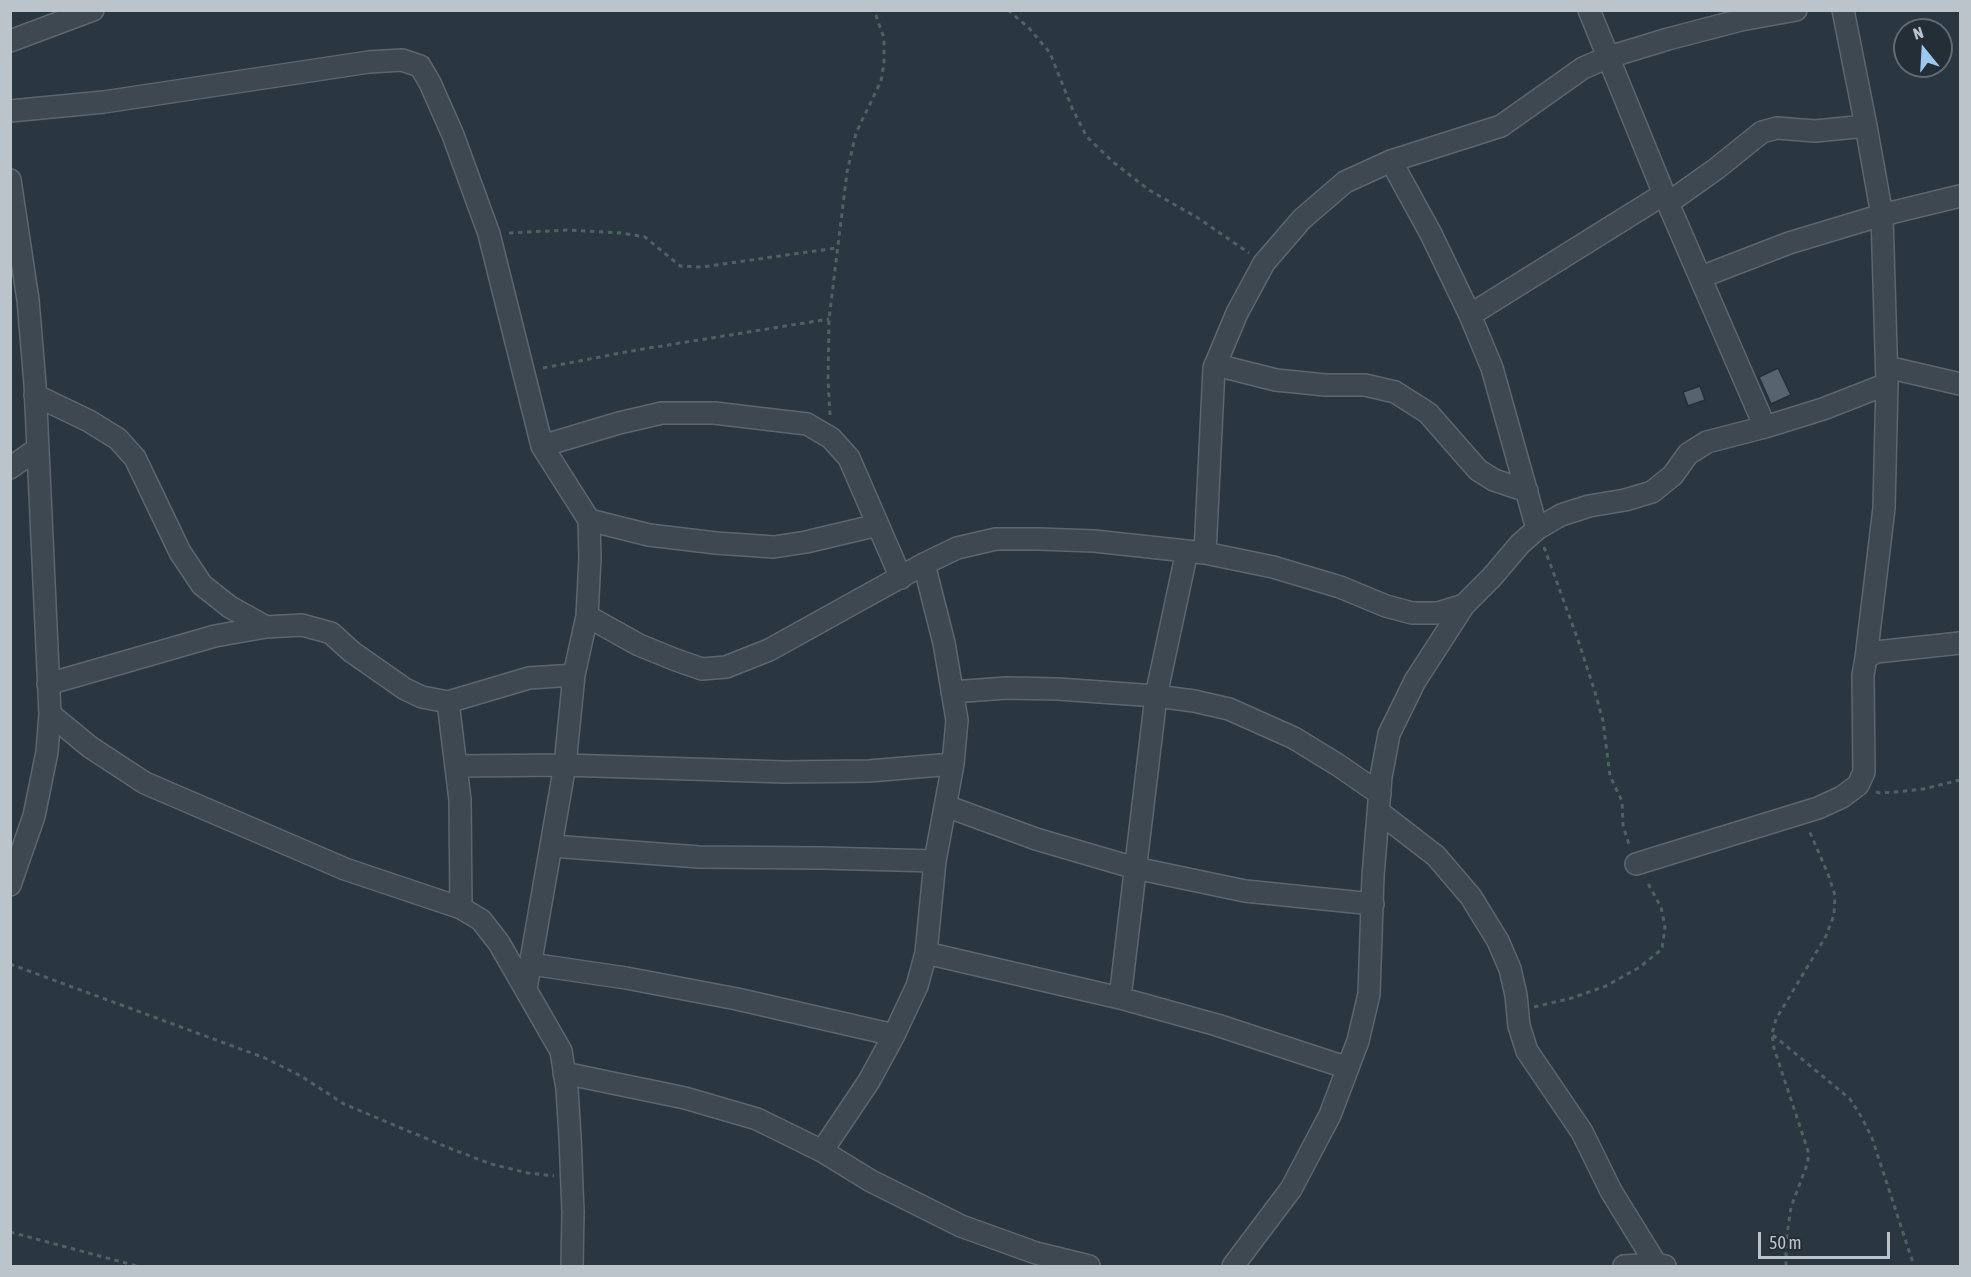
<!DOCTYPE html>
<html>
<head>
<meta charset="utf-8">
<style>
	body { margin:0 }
	#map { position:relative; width:1971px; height:1277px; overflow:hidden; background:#2a3741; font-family:"Asap Condensed",sans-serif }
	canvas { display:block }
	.frame { position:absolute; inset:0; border:12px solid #bbc3cb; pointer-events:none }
	.north { position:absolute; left:1893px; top:18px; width:60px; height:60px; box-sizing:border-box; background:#232e36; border:2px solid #606a72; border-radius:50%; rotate:342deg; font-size:16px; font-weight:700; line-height:24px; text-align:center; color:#bbc3cb }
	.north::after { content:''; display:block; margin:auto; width:21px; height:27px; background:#9ec7ee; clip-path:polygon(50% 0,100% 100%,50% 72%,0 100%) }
	.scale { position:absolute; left:1758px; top:1232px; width:132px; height:27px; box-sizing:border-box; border:3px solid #bbc3cb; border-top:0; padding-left:8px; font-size:18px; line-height:21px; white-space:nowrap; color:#bbc3cb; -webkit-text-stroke:4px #232e36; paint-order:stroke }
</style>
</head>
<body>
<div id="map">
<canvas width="1971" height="1277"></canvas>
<div class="frame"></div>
<div class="north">N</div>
<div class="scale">50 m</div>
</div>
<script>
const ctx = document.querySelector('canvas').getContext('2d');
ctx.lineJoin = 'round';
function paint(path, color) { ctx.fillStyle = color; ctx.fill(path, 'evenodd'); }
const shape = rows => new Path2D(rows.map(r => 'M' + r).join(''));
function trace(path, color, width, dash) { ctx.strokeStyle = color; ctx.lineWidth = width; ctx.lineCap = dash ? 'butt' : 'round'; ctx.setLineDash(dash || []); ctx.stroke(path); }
const building = shape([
	[1778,368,1791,395,1771,404,1759,377,1778,368],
	[1700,386,1705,400,1688,406,1683,392,1700,386]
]);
paint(building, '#56646d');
trace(building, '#253038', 1.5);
const minor = shape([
	[1589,10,1664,194,1765,427],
	[1843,10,1866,126,1882,215,1887,384,1884,508,1866,658],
	[10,41,93,10],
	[10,111,104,102,369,62,402,60,420,66,430,83,453,135,489,234,542,446,589,520,590,558,587,616,574,675,565,765,526,989],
	[1391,161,1431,234,1470,315,1492,368,1537,529],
	[10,180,28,300,35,384,50,714,47,752,34,816,10,885],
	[1668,203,1716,169,1762,132,1777,128,1815,131,1866,126],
	[1701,277,1789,243,1882,215,1960,196],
	[1470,315,1664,194],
	[1216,365,1276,380,1325,385,1365,385,1395,392,1428,413,1478,470,1494,480,1527,491],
	[1887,367,1960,384],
	[35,395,89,421,118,439,135,458,180,552,202,585,230,607,266,627],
	[542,446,619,423,662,413,714,413,807,424,831,438,849,458,901,578],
	[10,468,37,449],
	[589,520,649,535,716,543,774,547,806,542,878,525],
	[1205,553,1214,368,1237,313,1264,263,1302,219,1345,182,1391,161,1501,126,1583,68,1609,57,1668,39,1741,20,1796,10],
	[587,616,639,645,676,660,702,669,726,667,769,650,924,564,957,548,996,539,1039,539,1094,541,1205,553,1273,567,1340,587,1386,606,1412,613,1438,613,1464,605,1492,577,1520,544,1537,529,1561,515,1589,506,1625,500,1652,492,1673,475,1688,454,1707,442,1765,427,1823,409,1887,384],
	[48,684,215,636,266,627,302,625,331,633,352,652,405,689,422,697,448,702,529,678,574,675],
	[952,692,1006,688,1058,689,1156,696,1194,701,1229,709,1294,738,1338,765,1380,794],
	[448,702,460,800,461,908],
	[50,714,90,747,145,783,345,869,461,908,481,920,499,943,561,1051,567,1089,570,1137,573,1212,572,1266],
	[456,766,565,765,784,772,869,771,953,764],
	[946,806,1036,839,1135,868,1245,891,1373,904],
	[1379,812,1436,856,1471,897,1498,941,1510,969,1516,995,1519,1026,1527,1051,1582,1132,1611,1191,1656,1264],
	[552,846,699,857,821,858,935,861],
	[1636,864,1818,808,1842,797,1858,785,1864,772,1863,675,1866,658,1876,652,1960,643],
	[926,953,1120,998,1217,1025,1348,1068],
	[531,964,626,978,737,999,894,1035],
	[1120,998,1156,696,1187,551],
	[564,1073,685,1098,757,1119,822,1151,871,1181,961,1226,1036,1253,1089,1266],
	[822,1151,869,1081,894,1035,917,986,926,953,935,861,953,764,957,720,944,643,924,564],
	[1233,1266,1291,1189,1330,1115,1358,1041,1369,994,1373,876,1381,777,1389,734,1415,681,1464,605],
	[1624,1266,1656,1264,1665,1266]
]);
trace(minor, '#5c666e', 24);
trace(shape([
	[1008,10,1029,28,1050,53,1072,108,1087,137,1113,162,1149,190,1198,218,1249,253],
	[509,233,567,230,621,233,645,237,680,266,702,267,836,248],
	[543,368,631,351,829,319],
	[830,415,828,379,829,319,847,172,856,133,881,81,884,63,884,38,874,10],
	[1544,547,1578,640,1595,692,1603,721,1610,776,1622,801,1623,825,1630,848],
	[1876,792,1880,793,1895,792,1923,789,1960,780],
	[10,964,265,1058,301,1076,344,1104,449,1148,491,1164,528,1173,554,1176],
	[1534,1007,1572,998,1606,986,1640,967,1662,949,1665,927,1661,907,1646,880],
	[1773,1035,1850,1099,1862,1118,1872,1138,1914,1266],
	[10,1232,137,1266],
	[1786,1266,1786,1242,1791,1207,1808,1162,1808,1151,1774,1048,1772,1034,1776,1019,1826,936,1834,915,1835,895,1828,874,1809,830]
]), '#4f6262', 3, [4.5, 4.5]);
trace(minor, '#3e4851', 21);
</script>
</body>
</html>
